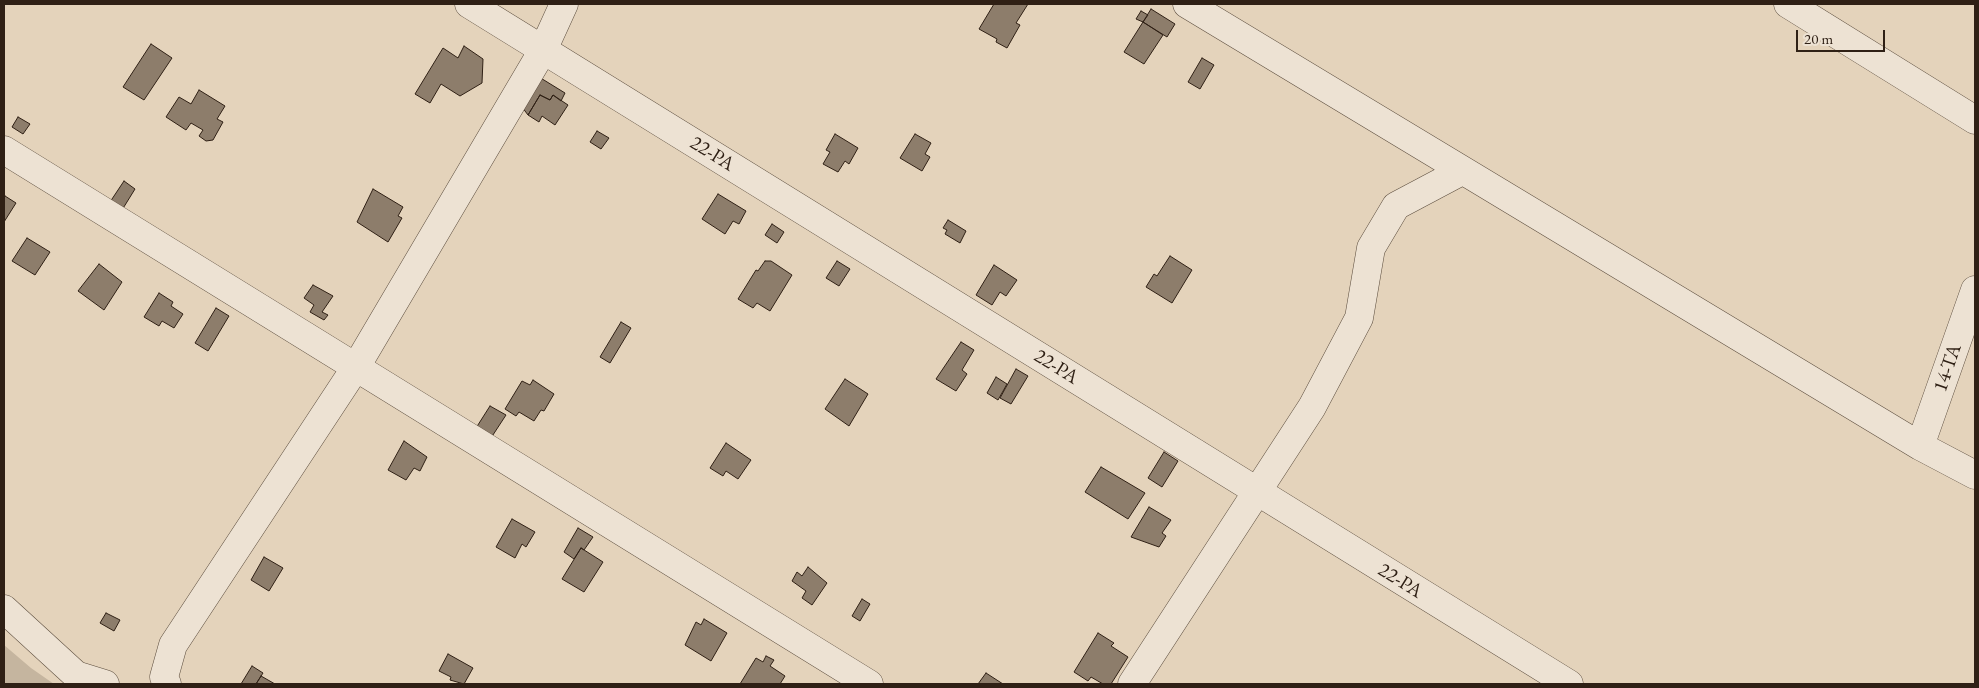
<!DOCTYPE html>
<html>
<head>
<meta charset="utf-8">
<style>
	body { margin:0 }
	#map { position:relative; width:1979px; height:688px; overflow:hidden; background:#e4d3bb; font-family:"EB Garamond",serif }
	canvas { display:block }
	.frame { position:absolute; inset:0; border:5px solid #2f2015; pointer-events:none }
	.scale { position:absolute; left:1796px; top:30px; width:89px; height:22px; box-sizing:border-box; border:2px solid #2f2015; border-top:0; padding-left:6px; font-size:15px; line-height:18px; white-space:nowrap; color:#2f2015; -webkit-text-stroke:4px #ede2d3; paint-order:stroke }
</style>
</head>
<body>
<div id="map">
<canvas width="1979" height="688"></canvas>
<div class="frame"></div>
<div class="scale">20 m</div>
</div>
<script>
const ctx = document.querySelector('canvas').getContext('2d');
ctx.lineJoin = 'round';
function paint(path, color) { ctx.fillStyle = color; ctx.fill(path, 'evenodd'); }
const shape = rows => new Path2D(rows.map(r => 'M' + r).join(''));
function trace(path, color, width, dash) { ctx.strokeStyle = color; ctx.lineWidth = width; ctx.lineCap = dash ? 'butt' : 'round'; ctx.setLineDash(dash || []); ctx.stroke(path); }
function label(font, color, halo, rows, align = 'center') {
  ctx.font = font + ' "EB Garamond",serif'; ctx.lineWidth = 4; ctx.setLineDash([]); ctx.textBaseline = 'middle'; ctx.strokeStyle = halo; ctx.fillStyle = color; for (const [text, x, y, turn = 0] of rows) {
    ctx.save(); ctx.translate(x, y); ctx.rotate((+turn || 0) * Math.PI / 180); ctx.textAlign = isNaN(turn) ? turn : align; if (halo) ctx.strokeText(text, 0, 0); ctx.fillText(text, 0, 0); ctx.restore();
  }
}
paint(shape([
	[4,645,31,668,54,684,4,684]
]), '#c5b59f');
const building = shape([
	[994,4,1028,4,1016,23,1020,25,1007,48,996,42,997,39,979,29,994,4],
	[1151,9,1175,24,1167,37,1143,22,1151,9],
	[1141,11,1148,15,1143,22,1136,19,1141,11],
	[1143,22,1163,35,1144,64,1124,52,1143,22],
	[151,44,172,58,144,100,123,87,151,44],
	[464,46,483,59,482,83,460,96,441,84,430,103,415,94,443,48,458,58,464,46],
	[1202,58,1214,65,1200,89,1188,82,1202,58],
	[539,77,565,93,561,101,553,95,550,100,540,95,528,115,519,103,539,77],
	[199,90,225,106,217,119,223,122,213,140,206,141,199,136,203,130,191,123,186,130,166,117,179,97,191,104,199,90],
	[540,95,550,100,553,95,568,105,555,125,542,116,539,122,528,115,540,95],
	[18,117,30,124,23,134,12,127,18,117],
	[597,131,609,138,601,149,590,142,597,131],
	[835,134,858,148,849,164,845,161,838,172,823,164,830,152,826,150,835,134],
	[915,134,931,143,925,154,930,157,922,171,900,158,915,134],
	[124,181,135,189,122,210,110,202,124,181],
	[373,189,403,207,398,216,402,218,388,242,357,222,373,189],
	[718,194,746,211,739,224,733,221,725,234,702,219,718,194],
	[5,196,16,203,4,222,4,197,5,196],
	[948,220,966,231,960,243,945,234,947,230,943,228,948,220],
	[772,224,784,232,777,243,765,235,772,224],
	[27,238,50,252,35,275,12,261,27,238],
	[1170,256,1192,270,1172,303,1146,287,1154,274,1157,276,1170,256],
	[765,261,771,261,792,275,770,311,757,303,753,308,738,299,756,270,758,271,765,261],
	[837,261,850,269,839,286,826,278,837,261],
	[99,264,122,282,104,310,78,291,99,264],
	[994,265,1017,280,1006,296,1000,292,992,305,976,295,994,265],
	[313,285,333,296,322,312,328,315,324,320,310,312,314,305,304,298,313,285],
	[159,293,173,302,171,306,183,314,174,328,162,321,159,326,144,317,159,293],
	[216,308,229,316,208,351,195,343,216,308],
	[621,322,631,328,610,363,600,357,621,322],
	[961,342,974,350,962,370,967,374,956,391,936,379,961,342],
	[1016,369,1028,376,1011,404,1000,398,1016,369],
	[996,377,1007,384,998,400,987,393,996,377],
	[845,379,868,394,849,426,825,409,845,379],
	[533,380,554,394,544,411,541,410,534,421,519,412,516,416,505,409,522,381,530,385,533,380],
	[490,406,506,415,489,441,476,428,490,406],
	[404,441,427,457,420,471,414,468,406,480,388,470,404,441],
	[726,443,751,460,738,479,726,471,723,476,710,468,726,443],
	[1164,452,1178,461,1162,487,1148,478,1164,452],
	[1101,467,1145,493,1128,519,1085,492,1101,467],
	[1149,507,1171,520,1162,533,1166,536,1159,547,1131,537,1149,507],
	[512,519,535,532,526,547,522,544,515,558,496,547,512,519],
	[578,528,593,537,584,550,581,548,574,559,564,552,578,528],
	[581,548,603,562,584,592,562,579,581,548],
	[264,557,283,568,269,591,251,580,264,557],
	[808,567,827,583,812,605,802,598,806,591,792,581,797,572,802,576,808,567],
	[862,599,870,604,860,621,852,616,862,599],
	[106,613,120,620,114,631,100,623,106,613],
	[704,619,727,633,711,661,685,645,696,622,701,625,704,619],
	[1098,633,1114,643,1111,646,1128,657,1111,684,1103,684,1091,677,1088,681,1074,672,1098,633],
	[448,654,473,668,464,684,450,680,451,677,439,671,448,654],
	[766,656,774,660,770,666,785,676,780,684,740,684,756,658,763,662,766,656],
	[252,666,263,673,256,684,241,684,252,666],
	[986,673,1003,684,978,684,986,673],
	[261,676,275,684,256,684,261,676]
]);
paint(building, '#8d7d6b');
trace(building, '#2f2015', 1);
const minor = shape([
	[469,4,1569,684],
	[1187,4,1920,446,1975,475],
	[1788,4,1975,120],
	[4,150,869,684],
	[1920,446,1975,290],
	[4,609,76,675,105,684],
	[167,684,164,677,173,645,356,367,543,50,564,4],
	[1132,684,1312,407,1359,318,1371,248,1396,206,1462,171]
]);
trace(minor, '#5c4d3e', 29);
trace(minor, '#ede2d3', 28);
label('20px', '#2f2015', '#ede2d3', [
	["22-РА",712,154,32],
	["22-РА",1056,367,32],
	["14-ТА",1948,368,-71],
	["22-РА",1400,581,32]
]);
</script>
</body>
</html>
